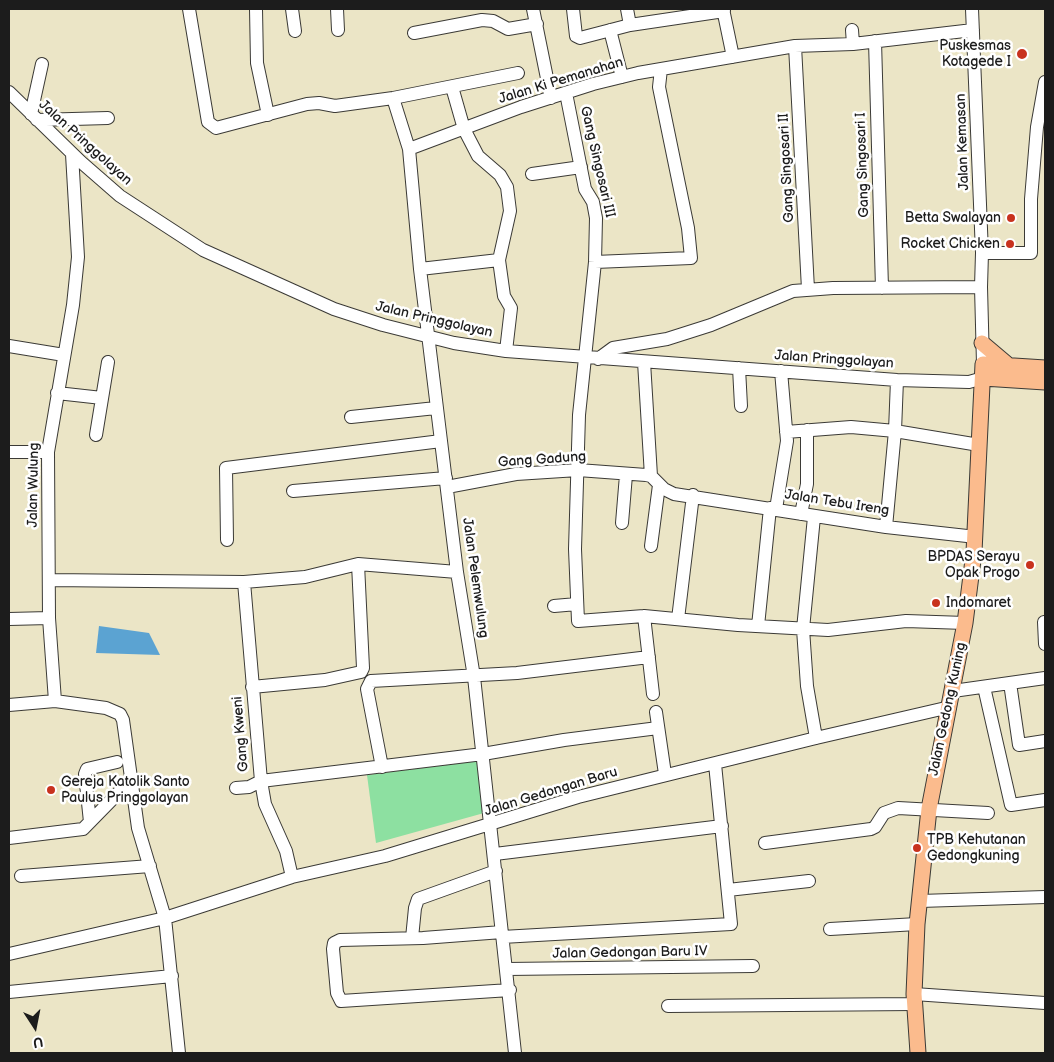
<!DOCTYPE html>
<html>
<head>
<meta charset="utf-8">
<style>
	body { margin:0 }
	#map { position:relative; width:1054px; height:1062px; overflow:hidden; background:#ebe5c6; font-family:"Balsamiq Sans",sans-serif }
	canvas { display:block }
	.frame { position:absolute; inset:0; border:10px solid #1c1c1c; pointer-events:none }
	.north { position:absolute; left:10px; top:1002px; width:50px; height:50px; -webkit-text-stroke:4px #fff; paint-order:stroke; rotate:169deg; font-size:14px; font-weight:700; line-height:20px; text-align:center; color:#1c1c1c }
	.north::after { content:''; display:block; margin:auto; width:18px; height:22px; background:#1c1c1c; clip-path:polygon(50% 0,100% 100%,50% 72%,0 100%) }
</style>
</head>
<body>
<div id="map">
<canvas width="1054" height="1062"></canvas>
<div class="frame"></div>
<div class="north">U</div>
</div>
<script>
const ctx = document.querySelector('canvas').getContext('2d');
ctx.lineJoin = 'round';
function paint(path, color) { ctx.fillStyle = color; ctx.fill(path, 'evenodd'); }
const shape = rows => new Path2D(rows.map(r => 'M' + r).join(''));
function trace(path, color, width, dash) { ctx.strokeStyle = color; ctx.lineWidth = width; ctx.lineCap = dash ? 'butt' : 'round'; ctx.setLineDash(dash || []); ctx.stroke(path); }
function label(font, color, halo, rows, align = 'center') {
  ctx.font = font + ' "Balsamiq Sans",sans-serif'; ctx.lineWidth = 5; ctx.setLineDash([]); ctx.textBaseline = 'middle'; ctx.strokeStyle = halo; ctx.fillStyle = color; for (const [text, x, y, turn = 0] of rows) {
    ctx.save(); ctx.translate(x, y); ctx.rotate((+turn || 0) * Math.PI / 180); ctx.textAlign = isNaN(turn) ? turn : align; if (halo) ctx.strokeText(text, 0, 0); ctx.fillText(text, 0, 0); ctx.restore();
  }
}
paint(shape([
	[478,761,484,813,376,843,367,775]
]), '#8de0a1');
paint(shape([
	[99,626,149,633,160,655,96,653]
]), '#5ba3d2');
const minor = shape([
	[189,9,208,122,216,128,307,104,319,103,335,106,393,98,518,73],
	[256,9,257,63,268,115],
	[292,9,295,31],
	[337,9,338,30],
	[533,9,551,98],
	[573,9,576,36,580,38,630,25,724,11],
	[627,9,630,25],
	[723,9,733,57],
	[972,9,982,253,981,287,983,364],
	[610,30,622,77],
	[852,30,853,44],
	[414,33,482,20,493,21,508,29,537,24],
	[875,41,882,288],
	[795,46,808,289],
	[452,87,464,129,478,156,500,175,507,187,510,211,499,260,504,296,511,308,506,351],
	[9,92,81,162,120,196,203,250,334,309,383,325,454,343,506,351,897,380,969,382,983,378],
	[566,93,585,189,593,202,596,218,595,262,579,415,575,549,578,621,644,616,738,625,828,630,906,621,965,623],
	[393,98,409,149,420,269,457,572,474,677,515,1053],
	[31,114,42,64],
	[37,120,108,118],
	[409,149,521,107,593,84,638,73,795,46,853,44,973,30],
	[72,154,78,257,73,305,48,452,49,618,55,701,106,708,120,714,123,720,138,828,165,918,179,1053],
	[532,174,581,167],
	[982,253,1031,253,1031,199,1037,127,1045,82],
	[595,262,691,258,688,228,659,87,661,69],
	[420,269,499,260],
	[9,346,64,355],
	[598,359,613,348,667,339,711,325,793,291,833,288,981,287],
	[644,362,651,476],
	[739,368,741,406],
	[57,393,102,398],
	[351,417,436,408],
	[786,432,851,427,895,431,979,445],
	[96,435,108,362],
	[9,452,48,452],
	[447,487,516,474,578,470,646,475,651,476,664,489,674,494,886,527,976,537],
	[293,491,446,478],
	[776,509,787,441,781,371],
	[801,514,807,484,807,430],
	[814,517,803,629,807,686,816,738],
	[622,523,626,475],
	[886,527,895,431,897,380],
	[227,540,226,468,441,441],
	[651,546,659,485],
	[49,580,244,582,305,577,358,564,457,572],
	[244,582,261,781,265,804,286,851,292,877],
	[554,606,577,604],
	[644,616,653,694],
	[9,619,49,618],
	[678,619,693,495],
	[1044,622,1045,644],
	[758,626,770,508],
	[1010,683,1019,745,1045,741],
	[252,687,325,680,361,672,363,668,358,564],
	[984,687,1011,805,1045,800],
	[953,691,1045,678],
	[9,705,55,701],
	[656,712,665,774],
	[382,767,367,689,371,681,517,673,649,657],
	[236,788,249,787,261,781,483,754,564,740,658,728],
	[90,822,85,774,87,769,117,762],
	[9,838,83,829,131,780],
	[765,843,871,829,875,827,884,813,898,808,988,813],
	[495,854,722,826],
	[21,876,150,866],
	[728,890,809,881],
	[920,901,1045,897],
	[830,929,917,924],
	[502,932,423,938,340,940,334,943,333,949,337,993,341,1001,510,990],
	[502,937,731,924,715,764],
	[412,938,415,908,418,899,496,871],
	[9,954,165,918,292,877,385,856,578,797,816,738,950,707],
	[507,969,753,966],
	[9,992,172,976],
	[914,994,1045,1003],
	[668,1006,914,1004]
]);
const major = shape([
	[982,343,1008,365],
	[983,378,1045,382],
	[918,1053,914,994,917,924,929,809,965,623,974,552,983,364,1045,368]
]);
trace(minor, '#3b3a36', 14);
trace(major, '#3b3a36', 17);
trace(minor, '#fff', 12);
trace(major, '#fbbb8d', 15);
for (const [x, y, r, color] of [
	[1022,54,6,"#c8321e"],
	[1011,218,5,"#c8321e"],
	[1010,244,5,"#c8321e"],
	[1030,565,5,"#c8321e"],
	[936,603,5,"#c8321e"],
	[51,790,5,"#c8321e"],
	[917,848,5,"#c8321e"]
]) { const dot = new Path2D(); dot.arc(x, y, r, 0, 2 * Math.PI); ctx.fillStyle = color; ctx.fill(dot); trace(dot, '#fff', 2); }
label('14px', '#1c1c1c', '#fff', [
	["Puskesmas",1011,46],
	["Kotagede I",1011,62],
	["Betta Swalayan",1001,218],
	["Rocket Chicken",1000,244],
	["BPDAS Serayu",1020,557],
	["Opak Progo",1020,573],
	["Indomaret",946,603,"left"],
	["Gereja Katolik Santo",61,782,"left"],
	["Paulus Pringgolayan",61,798,"left"],
	["TPB Kehutanan",927,840,"left"],
	["Gedongkuning",927,856,"left"]
], 'right');
label('14px', '#1c1c1c', '#fff', [
	["Jalan Ki Pemanahan",561,81,-17],
	["Jalan Kemasan",963,142,-92],
	["Jalan Pringgolayan",85,143,42],
	["Gang Singosari III",597,162,77],
	["Gang Singosari I",863,165,-92],
	["Gang Singosari II",787,168,-93],
	["Jalan Pringgolayan",434,320,13],
	["Jalan Pringgolayan",834,360,4],
	["Gang Gadung",542,460,-4],
	["Jalan Wulung",34,485,-89],
	["Jalan Tebu Ireng",837,503,9],
	["Jalan Pelemwulung",475,578,82],
	["Jalan Gedong Kuning",948,709,-78],
	["Gang Kweni",241,734,-95],
	["Jalan Gedongan Baru",551,792,-17],
	["Jalan Gedongan Baru IV",630,953,-1]
]);
</script>
</body>
</html>
